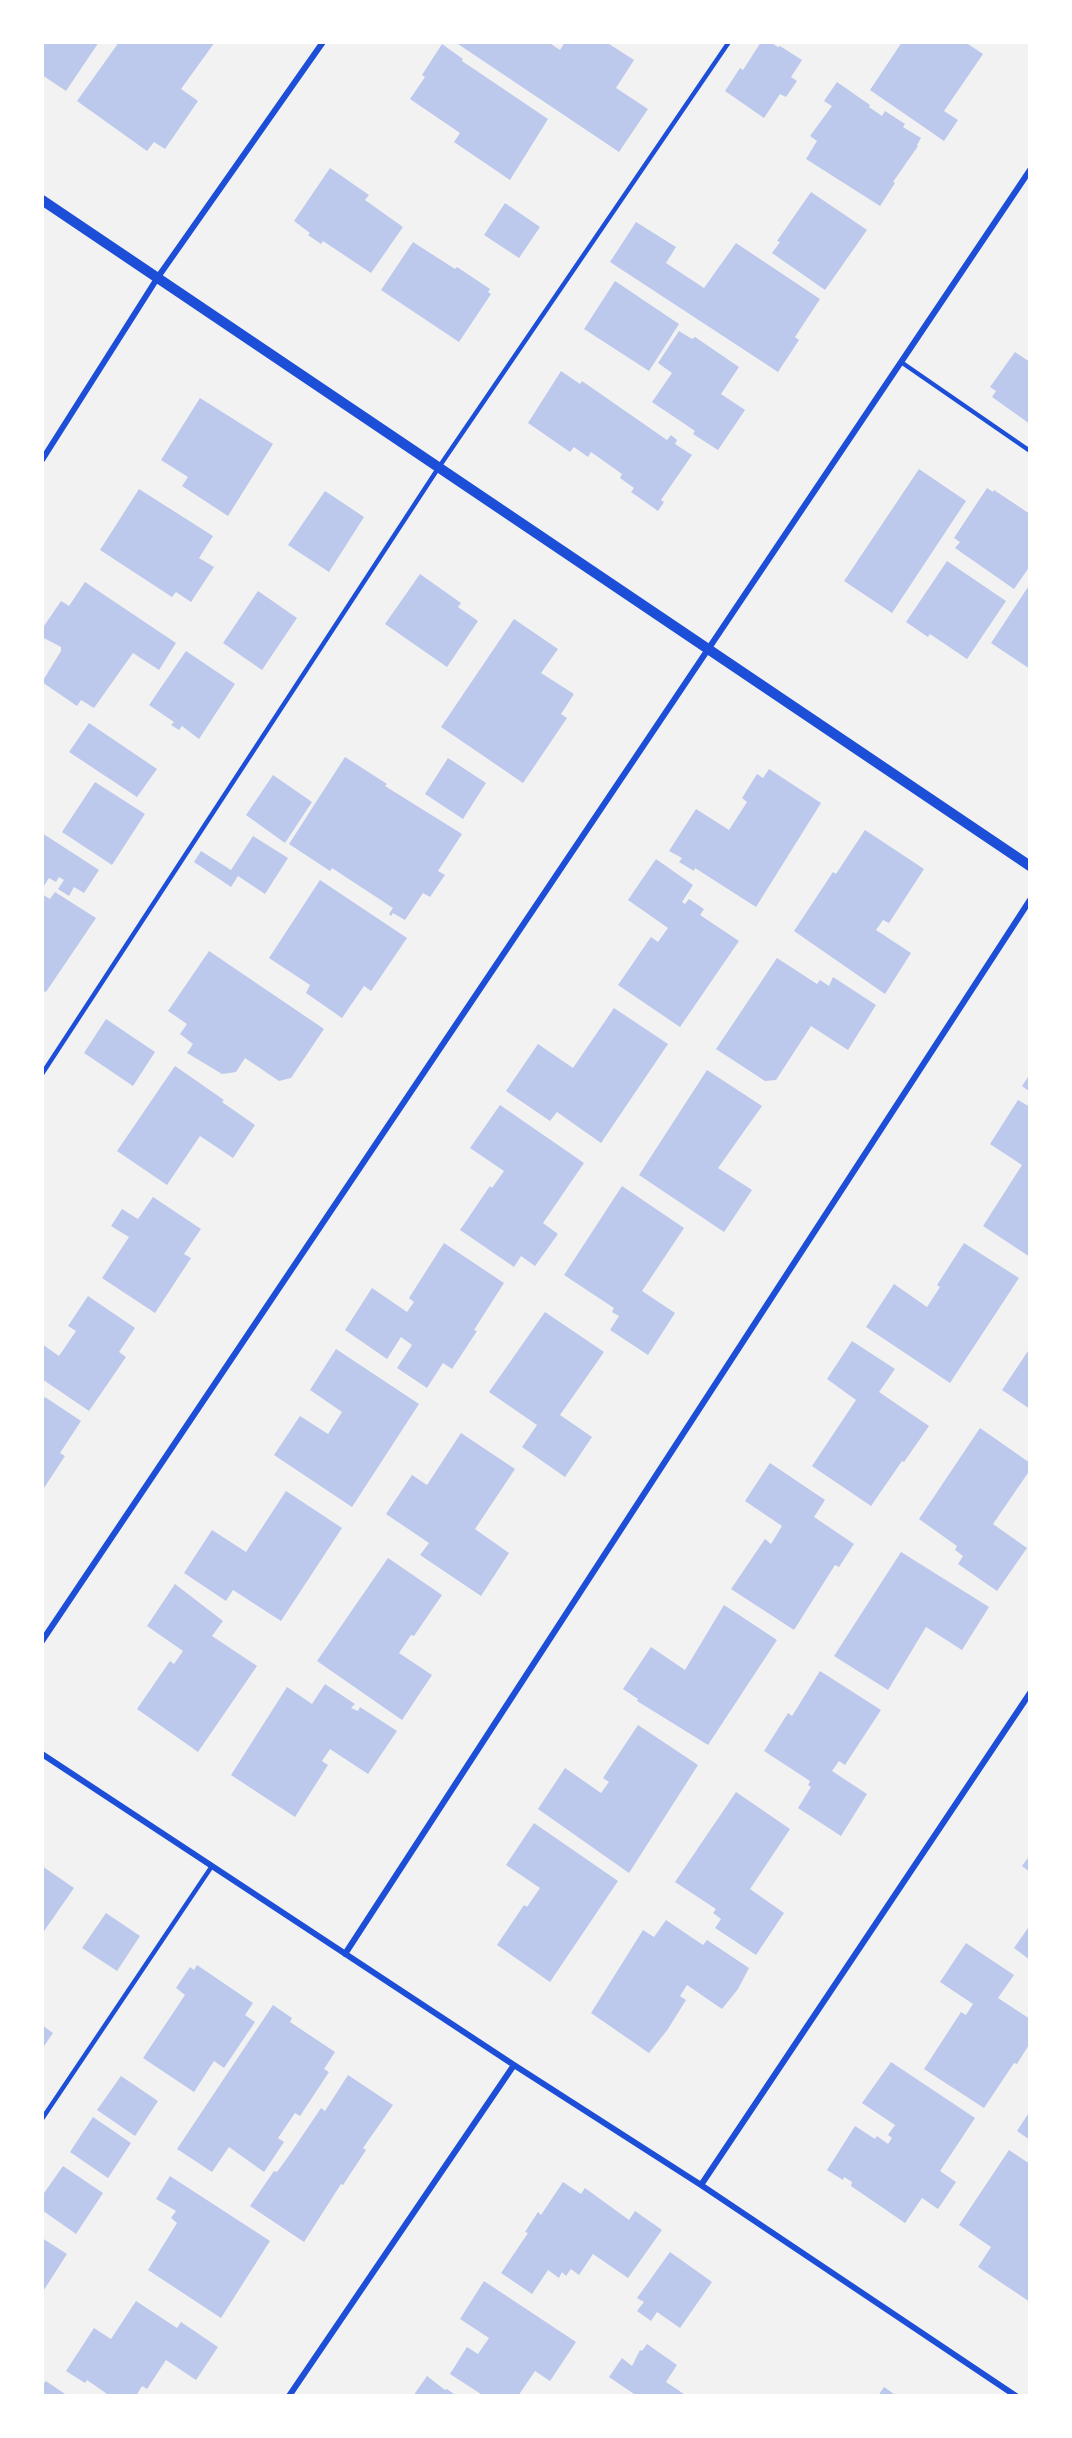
<!DOCTYPE html>
<html>
<head>
<meta charset="utf-8">
<style>
	body { margin:0 }
	#map { position:relative; width:1072px; height:2438px; overflow:hidden; background:#f2f2f2; font-family:"DejaVu Sans",sans-serif }
	canvas { display:block }
	.frame { position:absolute; inset:0; border:44px solid #fff; pointer-events:none }
</style>
</head>
<body>
<div id="map">
<canvas width="1072" height="2438"></canvas>
<div class="frame"></div>
</div>
<script>
const ctx = document.querySelector('canvas').getContext('2d');
ctx.lineJoin = 'round';
function paint(path, color) { ctx.fillStyle = color; ctx.fill(path, 'evenodd'); }
const shape = rows => new Path2D(rows.map(r => 'M' + r).join(''));
function trace(path, color, width, dash) { ctx.strokeStyle = color; ctx.lineWidth = width; ctx.lineCap = dash ? 'butt' : 'round'; ctx.setLineDash(dash || []); ctx.stroke(path); }
paint(shape([
	[42,42,99,42,66,91,42,75],
	[119,42,215,42,181,89,198,101,165,149,154,142,147,151,77,101],
	[455,42,548,42,560,50,565,42,606,42,634,60,616,88,648,109,619,152],
	[761,42,770,42,778,47,780,46,802,60,791,77,797,81,786,97,780,94,764,118,725,91,740,68,743,70],
	[902,42,965,42,983,54,944,111,958,120,944,141,870,90],
	[442,44,463,59,462,61,548,119,510,180,454,142,460,133,410,99,425,77,422,75],
	[837,82,870,105,869,107,882,116,885,111,905,124,903,127,921,138,917,145,918,146,893,182,895,183,880,206,806,159,817,141,810,136,832,106,824,101],
	[330,168,369,195,365,200,403,227,371,273,323,241,321,244,308,235,310,233,294,221],
	[811,192,867,230,825,290,772,253,780,242,777,241],
	[505,203,540,227,519,258,484,235],
	[636,222,676,247,666,263,704,288,736,243,820,299,795,337,799,340,778,372,610,262],
	[413,242,455,269,457,267,490,289,488,292,491,294,459,342,381,290],
	[615,281,679,324,649,371,584,329],
	[679,331,692,339,695,337,739,367,721,394,745,410,718,450,693,434,695,431,652,402,672,373,658,363],
	[1015,352,1030,362,1030,424,992,397,996,391,990,387],
	[561,371,580,384,582,381,667,440,671,435,677,440,675,444,692,455,661,500,664,502,658,511,631,492,634,488,620,478,622,474,591,452,588,457,574,447,570,452,528,423],
	[200,398,273,444,228,516,182,486,188,477,161,460],
	[919,469,966,501,892,613,844,581],
	[987,488,993,492,994,490,1030,514,1030,566,1014,589,955,548,960,542,954,538],
	[139,489,213,536,199,558,214,567,191,602,176,592,172,597,100,550],
	[325,491,364,517,329,572,288,545],
	[947,561,1006,601,967,659,930,634,928,637,906,622],
	[420,574,461,603,458,607,478,621,447,667,385,624],
	[85,582,176,643,159,670,133,653,94,708,81,700,77,706,42,682,61,651,61,647,42,637,42,629,61,601,69,606],
	[1030,584,1030,669,991,643],
	[258,591,297,618,262,670,223,643],
	[514,619,558,649,541,673,574,694,561,714,567,718,523,783,441,727],
	[186,651,235,684,199,739,182,726,179,730,171,725,174,722,149,705],
	[89,723,157,769,137,797,69,752],
	[345,757,387,784,385,786,462,834,438,871,445,875,430,897,423,893,405,920,393,913,391,916,389,914,393,908,332,868,330,871,289,844],
	[448,758,486,783,463,819,425,794],
	[769,769,821,803,756,907,695,868,694,871,679,862,682,858,669,851,696,809,729,830,747,802,742,798,757,774,763,778],
	[273,775,312,802,285,843,246,815],
	[95,782,145,814,112,865,62,832],
	[865,830,924,869,889,923,883,920,876,930,911,953,885,994,794,931,833,872,836,874],
	[42,833,99,870,84,893,74,887,69,896,58,889,64,880,59,877,56,882,49,878,42,889],
	[253,836,288,858,265,894,238,876,231,887,194,862,201,851,231,870],
	[656,859,693,885,682,902,685,904,689,899,704,909,700,915,739,941,680,1027,618,985,651,937,658,942,668,928,628,900],
	[320,880,407,938,371,991,364,986,342,1018,306,993,310,985,269,958],
	[55,892,96,918,46,992,42,990,42,894,50,899],
	[209,951,324,1029,291,1078,279,1081,245,1058,236,1072,222,1074,187,1053,193,1044,180,1034,187,1024,168,1011],
	[777,958,817,984,820,980,829,986,833,977,876,1005,848,1050,811,1026,776,1080,765,1081,716,1049],
	[614,1008,668,1044,601,1143,557,1112,550,1121,506,1091,538,1044,573,1068],
	[106,1019,155,1052,133,1086,84,1053],
	[175,1066,224,1100,222,1102,255,1125,233,1158,200,1136,167,1185,117,1151],
	[707,1070,762,1106,718,1168,752,1190,724,1232,639,1175],
	[1030,1074,1030,1092,1022,1086],
	[1018,1100,1030,1107,1030,1257,983,1226,1022,1165,990,1144],
	[500,1105,584,1163,543,1223,558,1234,535,1266,521,1256,514,1267,460,1230,490,1186,492,1188,504,1171,470,1148],
	[622,1186,684,1228,642,1291,675,1313,648,1355,610,1330,619,1316,612,1312,614,1308,564,1275],
	[153,1197,201,1229,184,1254,191,1258,155,1313,102,1278,129,1237,111,1226,122,1209,138,1219],
	[444,1243,504,1283,474,1330,477,1331,452,1369,443,1363,427,1388,397,1368,412,1345,401,1337,387,1359,345,1330,372,1288,407,1312,414,1302,409,1298],
	[964,1243,1019,1278,950,1383,866,1327,894,1284,927,1307,940,1287,937,1285],
	[88,1296,135,1328,119,1352,126,1357,89,1411,42,1379,42,1344,59,1356,76,1331,68,1326],
	[545,1312,604,1352,560,1415,592,1437,565,1477,522,1447,537,1425,489,1392],
	[852,1341,895,1369,879,1392,929,1426,904,1462,902,1461,871,1506,812,1466,856,1400,827,1379],
	[1030,1348,1030,1409,1002,1390],
	[336,1349,419,1404,352,1507,274,1455,300,1416,328,1434,342,1412,310,1390],
	[45,1397,81,1421,60,1453,65,1456,42,1491,42,1401],
	[980,1428,1030,1463,1030,1470,993,1524,1027,1548,997,1591,958,1564,963,1556,955,1550,957,1546,919,1519],
	[461,1433,515,1469,475,1529,509,1553,481,1596,420,1555,429,1543,386,1514,412,1475,427,1485],
	[770,1463,825,1500,814,1517,854,1544,839,1567,835,1565,794,1630,731,1589,765,1539,771,1544,782,1526,745,1501],
	[286,1491,342,1528,281,1621,233,1590,226,1601,184,1573,212,1530,246,1552],
	[901,1552,989,1607,962,1650,926,1627,888,1690,834,1656],
	[388,1558,442,1595,414,1636,411,1635,399,1653,432,1675,402,1720,317,1661],
	[175,1584,223,1621,212,1636,257,1666,198,1752,137,1709,170,1661,174,1664,183,1651,147,1626],
	[724,1605,777,1640,708,1745,637,1701,638,1699,623,1689,651,1647,685,1670],
	[820,1671,881,1710,845,1765,839,1761,832,1771,867,1794,841,1836,798,1808,811,1787,808,1785,810,1781,764,1751,788,1713,792,1716],
	[325,1684,355,1704,351,1708,358,1711,360,1707,397,1731,368,1774,330,1749,322,1761,328,1765,295,1817,231,1775,287,1687,312,1704],
	[638,1725,698,1765,629,1873,538,1809,565,1768,601,1793,609,1782,603,1778],
	[736,1792,790,1829,750,1889,784,1913,756,1955,715,1928,721,1919,713,1913,716,1909,675,1882],
	[534,1823,618,1881,550,1982,497,1945,524,1905,527,1907,540,1888,506,1865],
	[1030,1855,1030,1872,1022,1866],
	[42,1866,74,1888,42,1934],
	[106,1913,140,1936,117,1971,82,1948],
	[666,1920,703,1945,707,1940,749,1968,738,1989,722,2009,687,1985,680,1996,686,2000,668,2029,649,2053,591,2013,643,1930,654,1937],
	[1030,1925,1030,1960,1014,1948],
	[966,1943,1014,1975,998,1998,1030,2019,1030,2043,1017,2064,1014,2063,984,2108,924,2069,961,2012,966,2015,973,2004,940,1982],
	[197,1965,253,2003,245,2015,255,2022,224,2068,214,2061,194,2092,143,2058,185,1995,176,1988,190,1967,194,1970],
	[273,2005,292,2018,290,2022,335,2052,324,2069,329,2072,300,2116,295,2113,278,2138,284,2142,264,2172,229,2147,212,2172,177,2149],
	[42,2025,53,2033,42,2049],
	[891,2062,975,2118,940,2171,956,2182,938,2209,922,2198,905,2223,851,2186,852,2182,844,2177,843,2180,827,2170,855,2126,875,2139,877,2136,888,2144,892,2138,888,2135,895,2125,862,2103],
	[348,2075,393,2105,363,2148,366,2150,343,2185,341,2184,304,2242,250,2206,274,2171,277,2172,288,2157,321,2108,325,2111],
	[121,2076,158,2101,135,2136,97,2110],
	[1030,2111,1030,2140,1017,2131],
	[93,2117,131,2143,108,2178,70,2152],
	[1009,2150,1030,2164,1030,2302,978,2267,991,2247,959,2225],
	[63,2166,103,2193,76,2234,42,2210,42,2196],
	[170,2176,270,2241,221,2318,148,2270,177,2223,171,2218,176,2211,156,2199],
	[563,2182,581,2194,585,2188,629,2220,635,2211,662,2230,628,2278,593,2254,579,2275,571,2269,566,2276,562,2272,559,2278,548,2270,532,2294,501,2273,528,2233,525,2232,538,2212,541,2215],
	[42,2238,67,2254,42,2293],
	[670,2252,712,2282,680,2328,657,2312,651,2321,637,2311,644,2302,637,2298],
	[484,2281,576,2342,550,2381,535,2371,518,2396,484,2396,450,2374,467,2347,478,2354,489,2338,460,2319],
	[136,2301,177,2328,181,2322,218,2347,196,2380,166,2360,147,2389,142,2386,136,2396,110,2396,87,2380,85,2383,66,2371,94,2328,111,2339],
	[647,2344,677,2365,666,2382,687,2396,637,2396,609,2377,622,2358,632,2366,640,2350,642,2351],
	[427,2376,445,2390,447,2389,457,2396,413,2396],
	[46,2381,68,2396,42,2396,42,2386],
	[884,2387,897,2396,878,2396]
]), '#bdc9ec');
trace(shape([
	[901,362,1030,451],
	[42,1074,439,467,729,42],
	[42,2119,212,1866]
]), '#1d4ed8', 4.5);
trace(shape([
	[42,460,158,277,323,42],
	[42,1641,1030,170],
	[42,1754,514,2065,701,2185,1016,2396],
	[345,1954,1030,900],
	[701,2185,1030,1693],
	[289,2396,514,2065]
]), '#1d4ed8', 6);
trace(shape([
	[42,200,1030,866]
]), '#1d4ed8', 10);
</script>
</body>
</html>
